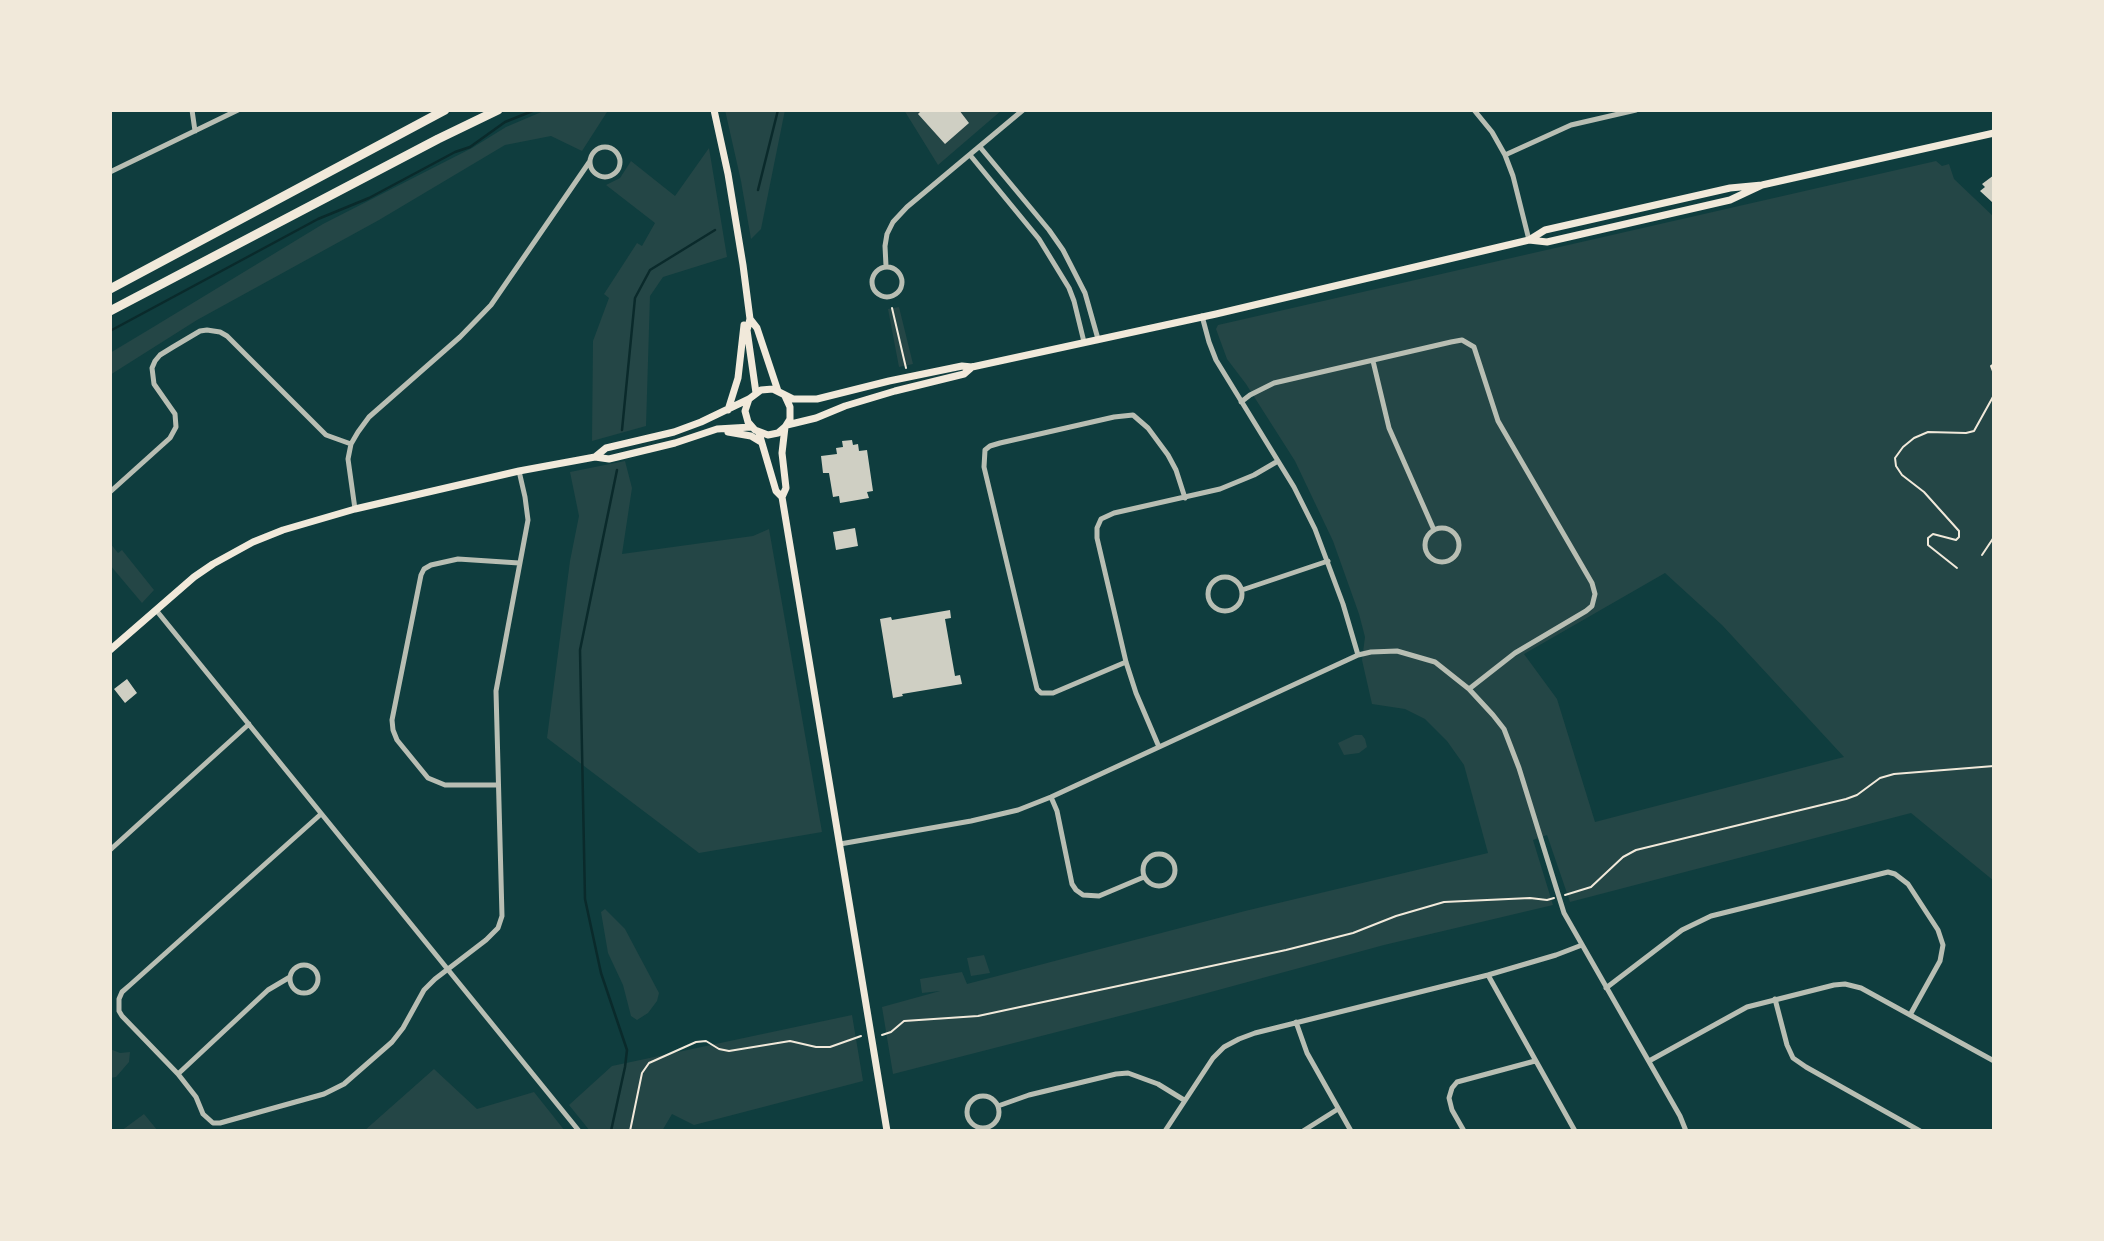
<!DOCTYPE html>
<html>
<head>
<meta charset="utf-8">
<style>
	body { margin:0 }
	#map { position:relative; width:2104px; height:1241px; overflow:hidden; background:#0f3d3e; font-family:"Space Grotesk",sans-serif }
	canvas { display:block }
	.frame { position:absolute; inset:0; border:112px solid #f1e9da; pointer-events:none }
</style>
</head>
<body>
<div id="map">
<canvas width="2104" height="1241"></canvas>
<div class="frame"></div>
</div>
<script>
const ctx = document.querySelector('canvas').getContext('2d');
ctx.lineJoin = 'round';
function paint(path, color) { ctx.fillStyle = color; ctx.fill(path, 'evenodd'); }
const shape = rows => new Path2D(rows.map(r => 'M' + r).join(''));
function trace(path, color, width, dash) { ctx.strokeStyle = color; ctx.lineWidth = width; ctx.lineCap = dash ? 'butt' : 'round'; ctx.setLineDash(dash || []); ctx.stroke(path); }
paint(shape([
	[546,110,612,110,607,112,582,151,551,136,505,145,379,220,197,320,110,375,110,353,150,329,323,224,472,148,506,127],
	[725,110,785,110,761,229,751,239,741,181],
	[904,110,1002,110,938,165],
	[709,148,727,257,663,277,650,296,646,426,592,441,593,341,609,298,604,294,637,243,642,246,655,223,606,185,620,178,631,161,675,196],
	[1936,161,1942,166,1949,164,1954,179,1994,217,1994,881,1911,813,1570,902,1547,835,1533,840,1553,905,1384,945,1174,1002,893,1074,882,1007,940,991,922,993,920,979,962,972,967,984,1245,911,1488,853,1464,765,1447,741,1425,719,1405,709,1372,704,1362,660,1365,637,1359,614,1333,541,1295,461,1246,384,1227,359,1216,329,1218,325],
	[1665,573,1722,625,1844,757,1595,822,1557,699,1524,654],
	[899,307,913,364,899,367,888,309],
	[625,461,632,488,622,554,753,536,769,529,822,832,699,853,547,738,570,561,579,516,570,472],
	[110,543,118,553,122,550,154,590,142,603,110,565],
	[1355,735,1362,735,1365,739,1367,747,1359,753,1344,755,1338,743],
	[605,909,625,929,659,993,657,1001,648,1013,637,1020,631,1016,623,985,608,953,601,912],
	[984,955,990,973,971,976,967,958],
	[852,1015,863,1081,694,1125,672,1114,662,1131,590,1131,569,1105,612,1066],
	[110,1049,120,1053,130,1052,129,1062,116,1077,110,1078],
	[434,1069,477,1109,534,1092,565,1131,364,1131],
	[144,1114,158,1131,121,1131]
]), '#244646');
trace(shape([
	[758,190,778,110],
	[110,331,318,219,369,198,455,152,470,147,505,122,535,110],
	[622,430,635,298,650,270,715,230],
	[611,1131,625,1067,627,1050,601,973,585,899,580,650,617,470]
]), '#0a2a2b', 2.5);
paint(shape([
	[922,110,959,110,969,123,945,144,918,114],
	[1994,175,1994,200,1992,202,1980,191,1985,187,1982,184],
	[852,440,853,445,858,444,859,451,867,450,873,491,867,492,869,498,840,503,839,496,833,497,829,473,823,473,821,456,837,454,836,448,843,447,842,441],
	[855,528,858,546,836,550,833,532],
	[950,610,951,618,945,619,955,676,960,675,962,684,902,694,903,696,893,698,880,619,891,617,892,620],
	[127,679,137,693,125,703,114,689]
]), '#cfcfc3');
trace(shape([
	[892,308,906,368],
	[1994,364,1991,366,1994,374],
	[1982,555,1994,537],
	[1957,568,1928,545,1928,538,1933,534,1956,540,1959,537,1959,531,1924,492,1902,475,1896,466,1895,458,1903,447,1914,438,1928,432,1966,433,1974,431,1994,395],
	[1565,895,1591,887,1623,857,1636,850,1846,799,1857,795,1880,778,1894,774,1994,766],
	[882,1035,891,1032,904,1021,978,1016,1286,950,1353,933,1396,916,1444,902,1530,898,1547,900,1554,898],
	[630,1131,642,1073,649,1063,696,1042,706,1041,719,1049,729,1051,790,1041,816,1047,830,1047,861,1036],
	[977,1131,977,1127]
]), '#f1e9da', 2);
trace(shape([
	[192,110,195,131],
	[1474,110,1492,132,1505,155,1513,176,1529,240],
	[980,147,1049,230,1063,250,1085,293,1098,339],
	'590 162a15 15 0 1 1 30 0a15 15 0 1 1-30 0Z',
	[970,155,1039,239,1069,288,1074,301,1084,342],
	[1505,155,1571,125,1636,110],
	[110,172,238,110],
	[886,266,885,246,887,234,893,222,907,207,1023,110],
	'872 282a15 15 0 1 1 30 0a15 15 0 1 1-30 0Z',
	[1202,316,1209,342,1216,360,1294,487,1315,529,1343,604,1358,655],
	[1373,361,1389,428,1434,530],
	[1241,402,1250,395,1274,383,1451,342,1462,340,1474,347,1498,421,1592,583,1595,594,1592,606,1586,611,1515,653,1469,689],
	[110,492,170,438,176,427,175,414,154,384,152,368,155,361,160,355,173,347,200,331,207,330,220,332,227,336,326,435,351,444],
	[355,509,348,459,351,444,358,432,369,417,460,337,491,305,590,161],
	'1425 545a17 17 0 1 1 34 0a17 17 0 1 1-34 0Z',
	'1208 594a17 17 0 1 1 34 0a17 17 0 1 1-34 0Z',
	[1242,590,1328,561],
	[156,610,579,1131],
	[1126,662,1053,693,1041,693,1037,689,984,467,985,450,990,446,1000,443,1114,417,1133,415,1148,428,1168,455,1176,470,1185,498],
	[1159,747,1136,693,1126,662,1097,538,1097,528,1101,519,1114,513,1220,489,1254,475,1278,461],
	[498,785,445,785,428,778,397,740,393,730,392,720,421,575,424,569,431,565,458,559,519,563],
	[1051,797,1057,811,1072,884,1076,890,1083,895,1099,896,1144,877],
	[321,814,130,985,122,992,119,999,119,1011,122,1016,178,1074,196,1097,203,1114,213,1123,220,1123,324,1094,344,1084,392,1042,403,1028,424,990,435,979,486,940,498,928,502,916,496,691,528,520,525,497,519,471],
	[840,844,971,821,1018,810,1051,797,1358,655,1371,652,1397,651,1435,662,1469,689,1493,715,1504,729,1519,768,1564,913,1680,1116,1686,1131],
	[110,850,249,724],
	'1143 870a16 16 0 1 1 32 0a16 16 0 1 1-32 0Z',
	'290 979a14 14 0 1 1 28 0a14 14 0 1 1-28 0Z',
	[1488,975,1575,1131],
	[1606,988,1682,930,1711,916,1888,872,1895,874,1908,884,1938,930,1943,945,1940,961,1910,1015],
	[1775,999,1787,1045,1793,1058,1806,1067,1920,1131],
	[1296,1022,1307,1053,1351,1131],
	[1649,1061,1747,1007,1834,985,1845,984,1861,988,1994,1061],
	[178,1074,268,990,290,977],
	'967 1112a16 16 0 1 1 32 0a16 16 0 1 1-32 0Z',
	[998,1106,1029,1095,1116,1074,1128,1073,1158,1084,1184,1100],
	[1165,1131,1213,1058,1224,1047,1239,1039,1255,1033,1488,975,1556,955,1582,945],
	[1303,1131,1338,1109],
	[1464,1131,1452,1110,1449,1098,1452,1088,1457,1082,1535,1061]
]), '#b8beb3', 5);
trace(shape([
	[714,110,728,174,743,265,750,319,747,330,756,393],
	[1529,240,1545,230,1730,188,1762,185,1994,133],
	[750,319,757,328,778,391],
	[749,399,745,411,748,422,755,430,768,435,778,433,785,427,790,419,790,407,785,396],
	[728,410,738,378,744,325],
	[787,425,816,418,845,406,895,391,964,374,972,367],
	[728,432,751,436,761,442],
	[759,433,776,491,782,497,887,1131],
	[595,457,606,448,674,432,701,422,749,399,761,390,773,389,793,399,817,399,889,381,962,366,972,367,1216,314,1529,240,1547,242,1730,200,1762,185],
	[782,497,786,488,782,453,785,427],
	[110,650,194,577,213,564,253,542,283,530,355,509,519,471,595,457,609,459,675,443,717,429,751,427]
]), '#f1e9da', 7);
trace(shape([
	[110,289,445,110],
	[110,311,438,139,498,110]
]), '#f1e9da', 9);
</script>
</body>
</html>
